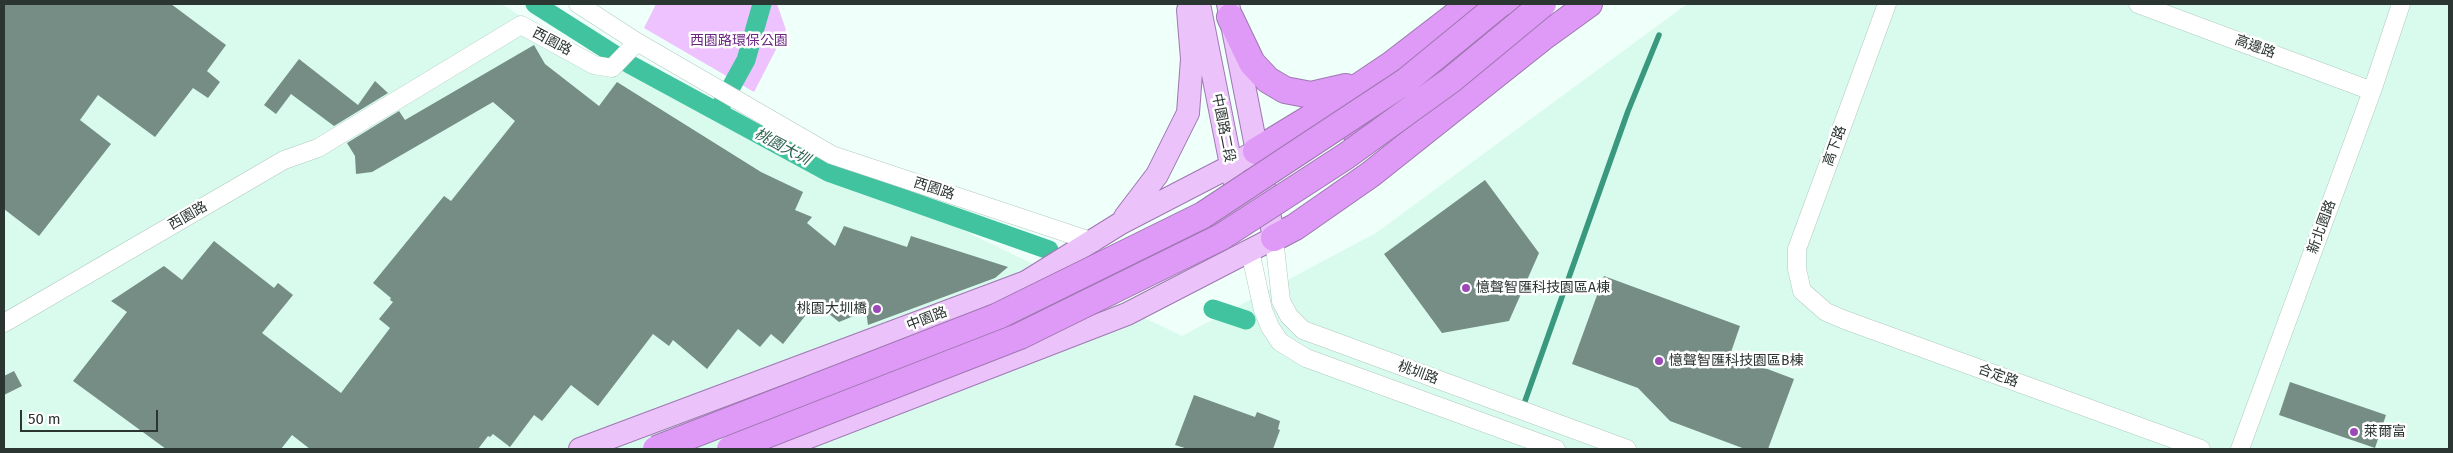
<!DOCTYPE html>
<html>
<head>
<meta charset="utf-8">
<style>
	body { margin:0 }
	#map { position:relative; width:2453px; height:453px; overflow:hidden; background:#effff9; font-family:"Fira Sans",sans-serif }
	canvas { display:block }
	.frame { position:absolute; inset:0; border:5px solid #2b3531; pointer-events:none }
	.scale { position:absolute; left:20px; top:410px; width:138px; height:22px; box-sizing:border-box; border:2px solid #2b3531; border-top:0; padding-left:6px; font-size:15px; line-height:18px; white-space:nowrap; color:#2b3531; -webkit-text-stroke:4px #fff; paint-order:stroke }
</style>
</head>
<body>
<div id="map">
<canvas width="2453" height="453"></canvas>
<div class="frame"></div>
<div class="scale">50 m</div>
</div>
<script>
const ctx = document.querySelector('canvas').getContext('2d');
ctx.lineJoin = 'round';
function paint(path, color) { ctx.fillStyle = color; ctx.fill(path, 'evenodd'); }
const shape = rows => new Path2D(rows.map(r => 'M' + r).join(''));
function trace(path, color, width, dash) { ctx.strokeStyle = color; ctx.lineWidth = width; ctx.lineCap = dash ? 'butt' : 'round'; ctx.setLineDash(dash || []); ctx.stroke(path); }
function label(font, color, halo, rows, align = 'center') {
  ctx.font = font + ' "Fira Sans","Noto Sans TC",sans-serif'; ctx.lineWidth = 5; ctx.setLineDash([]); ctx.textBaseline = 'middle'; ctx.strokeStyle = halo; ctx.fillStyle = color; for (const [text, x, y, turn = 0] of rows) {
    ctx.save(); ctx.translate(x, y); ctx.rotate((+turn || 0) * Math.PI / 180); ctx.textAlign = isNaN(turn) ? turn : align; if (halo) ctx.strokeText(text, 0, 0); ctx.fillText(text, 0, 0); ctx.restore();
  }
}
paint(shape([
	[4,4,502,4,550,36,718,112,1182,336,1376,233,1687,4,2449,4,2449,449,4,449]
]), '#d8fbee');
paint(shape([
	[656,4,777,4,786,30,754,92,644,28]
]), '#eec1ff');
trace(shape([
	[1525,401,1628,111,1659,35]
]), '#3a987e', 5.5);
trace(shape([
	[535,4,631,65,828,172,1049,250],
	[719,109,746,60,762,4],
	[1213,309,1246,320]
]), '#41c39f', 19);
paint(shape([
	[4,4,171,4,226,45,207,71,220,82,208,98,193,88,155,137,98,95,80,120,111,144,39,236,4,209],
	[534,45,545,64,599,106,617,82,761,172,803,192,795,210,812,217,807,223,835,246,844,226,907,247,911,236,1008,267,995,278,868,325,866,311,839,322,823,309,820,312,813,306,783,344,771,334,760,347,738,329,707,369,673,340,669,346,653,334,598,406,571,385,542,421,534,415,510,447,493,434,490,437,488,436,478,449,310,449,292,435,281,449,166,449,73,381,127,312,111,301,164,266,182,280,214,241,274,288,278,283,293,295,262,333,341,393,390,328,379,319,393,302,390,300,391,298,373,283,444,196,451,201,515,121,493,102,372,172,356,174,355,156,347,143,399,111,405,120],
	[299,59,358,105,375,81,388,93,334,126,291,94,276,114,264,105],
	[1485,180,1539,253,1509,321,1442,333,1384,254],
	[1604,276,1740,326,1730,355,1794,379,1768,449,1745,449,1670,421,1638,388,1572,364],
	[14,371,22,386,4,395,4,376],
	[2290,382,2386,415,2375,448,2279,415],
	[1194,395,1255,417,1257,412,1280,421,1278,429,1280,430,1273,449,1188,449,1175,445]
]), '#758d84');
const minor = shape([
	[578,4,637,42,832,155,1094,242],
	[1887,4,1797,249,1797,269,1802,291,1826,312,1845,320,2201,449],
	[2138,4,2372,91],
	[1274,238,1281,301,1289,316,1303,330,1627,449],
	[1250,251,1263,310,1270,327,1280,342,1306,358,1556,449],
	[4,323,284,160,318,148,521,25,594,65,612,68,637,42],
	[2240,449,2372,91,2401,4]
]);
const major = shape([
	[1199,4,1234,180],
	[1125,217,1157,175,1188,113,1192,59,1188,10],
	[1157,255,1259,201],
	[580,449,1026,282,1121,223,1231,166,1256,151],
	[778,449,1127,314,1274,238,1228,4]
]);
const highway = shape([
	[1230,17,1252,63,1268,80,1285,90,1311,95,1346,87],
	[1459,54,1520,4],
	[1356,133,1422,83],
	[1256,151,1325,109,1392,64,1470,4],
	[1274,238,1295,227,1371,174,1542,38,1589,4]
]);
trace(minor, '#b1cac1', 19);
trace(major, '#9f77b1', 24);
trace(highway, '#9f77b1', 28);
trace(minor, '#fff', 18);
trace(major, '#ebc2fa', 22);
trace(highway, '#de9af6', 26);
const highwayBridge = shape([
	[656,449,998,316,1203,215,1406,81,1500,4],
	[730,449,1020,336,1221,237,1346,156,1451,80,1543,4]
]);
trace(highwayBridge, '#9f77b1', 28, []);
trace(highwayBridge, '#de9af6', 26);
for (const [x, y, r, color] of [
	[1466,288,5,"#9c49b8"],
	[877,309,5,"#9c49b8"],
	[1659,361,5,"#9c49b8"],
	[2354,432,5,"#9c49b8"]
]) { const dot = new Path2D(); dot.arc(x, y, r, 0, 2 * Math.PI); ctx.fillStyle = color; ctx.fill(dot); trace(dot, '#fff', 2); }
label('14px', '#6c2782', '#fff', [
	["西園路環保公園",739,41]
]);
label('14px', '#2b3531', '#fff', [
	["西園路",552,42,28],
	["高邊路",2255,47,20],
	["中園路二段",1223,128,79],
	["高下路",1835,146,-70],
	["西園路",934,189,18],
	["西園路",188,216,-30],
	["新北園路",2322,227,-70],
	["中園路",927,319,-21],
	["桃圳路",1418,373,20],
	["合定路",1998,376,20]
]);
label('14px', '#2b3531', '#fff', [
	["憶聲智匯科技園區A棟",1476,288],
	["桃園大圳橋",867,309,"right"],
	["憶聲智匯科技園區B棟",1669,361],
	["萊爾富",2364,432]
], 'left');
label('italic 15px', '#2f6252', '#fff', [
	["桃園大圳",782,147,28]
]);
</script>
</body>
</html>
